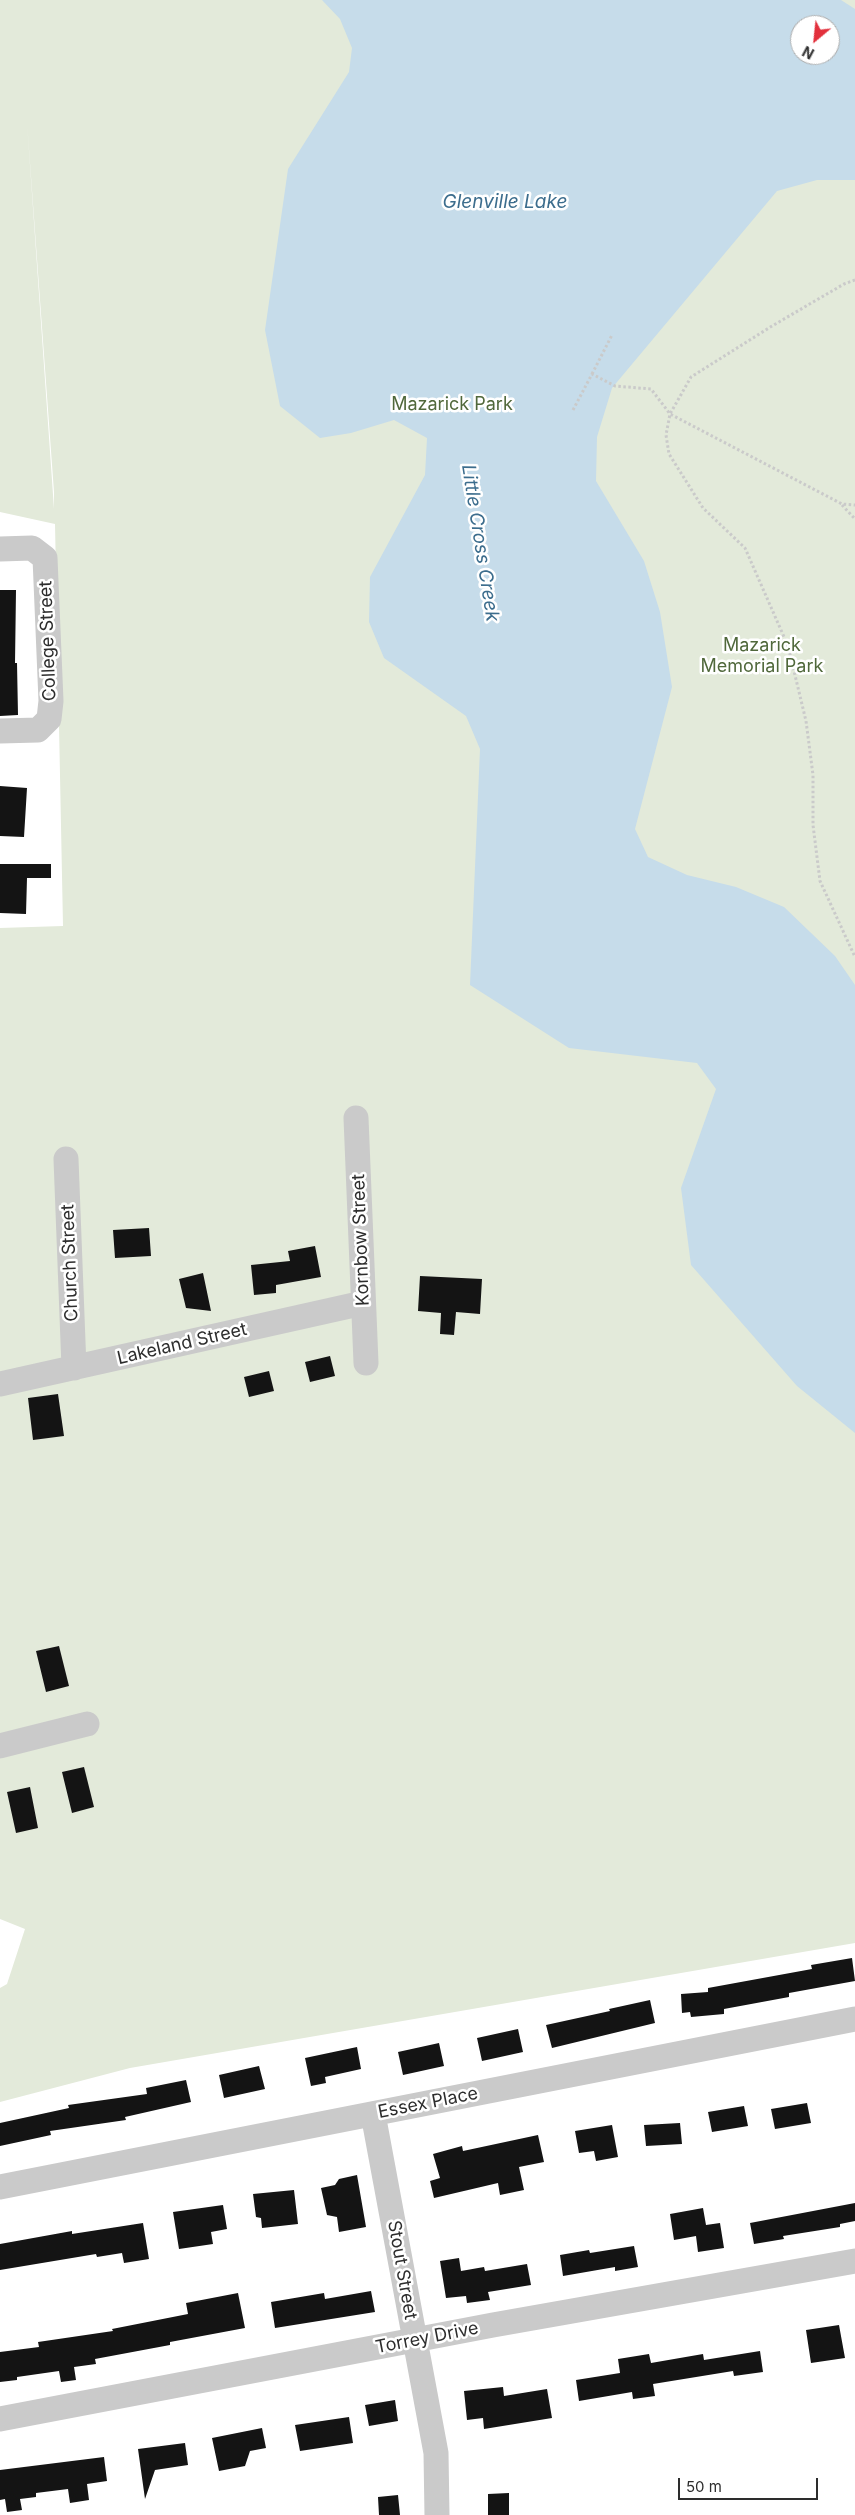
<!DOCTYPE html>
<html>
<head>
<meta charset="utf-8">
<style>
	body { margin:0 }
	#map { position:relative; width:855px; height:2515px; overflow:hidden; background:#fff; font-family:Inter,sans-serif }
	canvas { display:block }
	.north { position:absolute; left:790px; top:15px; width:50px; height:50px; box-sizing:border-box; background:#fff; border:1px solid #ababab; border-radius:50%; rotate:208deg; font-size:14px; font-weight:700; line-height:20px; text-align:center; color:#2d2d2d }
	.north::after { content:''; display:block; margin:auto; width:18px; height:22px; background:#e2303c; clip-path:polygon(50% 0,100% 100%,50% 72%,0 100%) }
	.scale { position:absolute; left:678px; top:2478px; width:140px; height:22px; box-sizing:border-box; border:2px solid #2d2d2d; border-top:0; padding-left:6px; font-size:15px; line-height:18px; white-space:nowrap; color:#2d2d2d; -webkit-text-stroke:4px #fff; paint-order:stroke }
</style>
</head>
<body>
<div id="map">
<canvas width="855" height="2515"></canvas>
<div class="north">N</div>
<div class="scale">50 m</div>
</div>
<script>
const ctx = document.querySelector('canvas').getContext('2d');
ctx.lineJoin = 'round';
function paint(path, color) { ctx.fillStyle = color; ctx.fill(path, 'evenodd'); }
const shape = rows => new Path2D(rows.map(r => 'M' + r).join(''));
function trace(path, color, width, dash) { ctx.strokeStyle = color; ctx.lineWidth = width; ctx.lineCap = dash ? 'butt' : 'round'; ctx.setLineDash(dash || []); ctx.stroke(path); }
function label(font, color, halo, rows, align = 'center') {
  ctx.font = font + ' Inter,sans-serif'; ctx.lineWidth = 5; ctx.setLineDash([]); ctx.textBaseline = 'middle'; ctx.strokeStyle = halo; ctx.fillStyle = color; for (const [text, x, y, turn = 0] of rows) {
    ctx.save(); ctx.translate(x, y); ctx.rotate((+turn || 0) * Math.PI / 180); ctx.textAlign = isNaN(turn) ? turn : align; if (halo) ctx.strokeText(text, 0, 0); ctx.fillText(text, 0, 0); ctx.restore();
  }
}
paint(shape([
	[0,0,855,0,855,1943,130,2068,0,2102,0,1988,7,1984,25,1929,0,1919,0,928,63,926,55,524,0,512],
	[800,25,830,25,830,55,800,55],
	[27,122,54,492,54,509]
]), '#e3eada');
paint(shape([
	[322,0,841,0,855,9,855,180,817,180,777,191,612,388,597,437,596,481,644,561,660,612,672,687,635,829,648,857,687,875,736,887,784,907,835,956,855,985,855,1433,797,1386,691,1265,681,1188,716,1089,697,1063,569,1048,470,985,480,749,466,716,384,658,369,622,370,577,425,475,427,438,394,420,351,433,320,438,280,406,265,330,288,169,349,72,352,48,340,19],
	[800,25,830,25,830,55,800,55]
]), '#c6dcea');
paint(shape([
	[0,590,16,590,15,663,17,663,18,715,0,716],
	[0,786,27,788,24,837,0,836],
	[0,864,51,864,51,878,27,878,26,914,0,913],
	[149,1228,151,1256,115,1258,113,1230],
	[315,1246,321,1277,276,1285,276,1293,254,1295,251,1265,290,1261,288,1251],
	[203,1273,211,1311,186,1308,179,1279],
	[420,1276,482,1279,480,1314,456,1312,454,1335,440,1334,441,1313,418,1311],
	[330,1356,335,1376,310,1382,305,1362],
	[269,1371,274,1391,249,1397,244,1377],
	[58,1394,64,1436,33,1440,28,1398],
	[59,1646,69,1686,46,1692,36,1651],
	[84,1767,94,1807,72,1813,62,1772],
	[30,1787,38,1828,16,1833,7,1792],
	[852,1958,855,1981,789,1993,789,1997,724,2009,724,2014,691,2017,690,2012,682,2013,681,1994,708,1992,708,1988,812,1969,811,1965],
	[650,2000,655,2023,552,2048,546,2025,610,2011,609,2009],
	[518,2029,523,2052,482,2061,477,2038],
	[439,2043,444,2066,403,2075,398,2052],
	[357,2047,361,2069,325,2077,326,2083,311,2086,305,2058],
	[259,2066,265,2089,224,2098,219,2075],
	[186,2080,191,2102,125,2117,126,2120,50,2131,51,2135,0,2146,0,2123,69,2108,68,2105,147,2094,146,2088],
	[807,2103,811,2123,775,2129,771,2109],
	[744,2106,748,2126,712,2132,708,2112],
	[680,2123,682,2144,646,2146,644,2125],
	[612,2125,618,2157,596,2161,594,2151,579,2153,575,2131],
	[538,2135,544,2162,519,2167,524,2190,500,2195,498,2183,434,2198,430,2181,440,2178,433,2154,462,2146,463,2151],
	[357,2175,366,2227,339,2232,337,2217,327,2215,321,2188,335,2185,339,2179],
	[294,2190,298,2224,262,2228,261,2218,256,2217,253,2194],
	[855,2203,855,2221,840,2224,840,2227,783,2236,784,2239,754,2244,750,2223],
	[223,2205,227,2229,211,2232,213,2244,179,2249,173,2212],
	[703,2208,706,2225,720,2223,724,2248,698,2252,696,2236,674,2240,670,2214],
	[143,2223,149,2259,124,2263,122,2253,97,2257,96,2254,0,2270,0,2244,72,2231,72,2234],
	[634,2246,638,2267,615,2271,615,2267,563,2276,560,2255,589,2250,590,2253],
	[459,2258,461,2271,484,2267,485,2271,527,2264,531,2285,488,2292,490,2300,467,2303,466,2296,446,2298,440,2261],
	[371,2291,375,2312,275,2328,271,2302,324,2293,325,2299],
	[238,2293,245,2328,170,2342,170,2345,95,2359,96,2364,74,2367,76,2380,61,2382,59,2371,17,2377,17,2380,0,2382,0,2352,39,2347,38,2342,113,2331,112,2329,188,2314,186,2303],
	[839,2325,845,2358,811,2363,806,2330],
	[760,2351,763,2372,734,2376,733,2371,653,2384,655,2396,633,2399,632,2392,579,2401,576,2380,620,2373,618,2359,649,2354,651,2363,703,2354,704,2360],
	[503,2387,504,2396,547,2389,552,2418,484,2429,483,2418,467,2420,464,2391],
	[395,2400,398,2421,369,2426,365,2405],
	[349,2417,353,2443,300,2451,295,2425],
	[262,2428,266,2448,250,2451,245,2466,219,2471,212,2438],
	[185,2443,188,2465,155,2470,145,2499,138,2449],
	[104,2457,107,2481,87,2484,89,2500,70,2503,68,2489,36,2493,36,2497,20,2499,22,2510,7,2512,5,2499,0,2500,0,2470],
	[509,2493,509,2515,488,2515,488,2494],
	[398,2495,400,2515,379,2515,378,2497]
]), '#141414');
trace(shape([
	[855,280,844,284,772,326,691,377,670,414,666,435,669,454,703,508,745,548,788,646,806,721,813,775,813,825,820,881,855,957],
	[592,374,612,335],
	[573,410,592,374,615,386,651,389,670,414,842,504,855,505],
	[842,505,855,519]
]), '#cacaca', 3, [2.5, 2.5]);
trace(shape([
	[0,549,32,548,45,558,51,701,49,719,38,730,0,731],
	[356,1118,366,1363],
	[66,1159,74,1368],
	[0,1384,363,1303],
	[0,1746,87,1724],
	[373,2114,436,2453,437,2515],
	[0,2187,855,2019],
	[0,2419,493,2325,855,2261]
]), '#cacaca', 25);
label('18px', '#50683b', '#fff', [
	["Mazarick Park",452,405],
	["Mazarick",762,646],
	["Memorial Park",762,667]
]);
label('18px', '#2d2d2d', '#fff', [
	["College Street",48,641,-92],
	["Kornbow Street",361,1240,-92],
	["Church Street",70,1263,-92],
	["Lakeland Street",182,1344,-13],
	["Essex Place",428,2103,-11],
	["Stout Street",402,2270,80],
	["Torrey Drive",427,2338,-11]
]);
label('italic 19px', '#3c6d8d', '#fff', [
	["Glenville Lake",505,202],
	["Little Cross Creek",480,543,81]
]);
</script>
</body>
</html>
